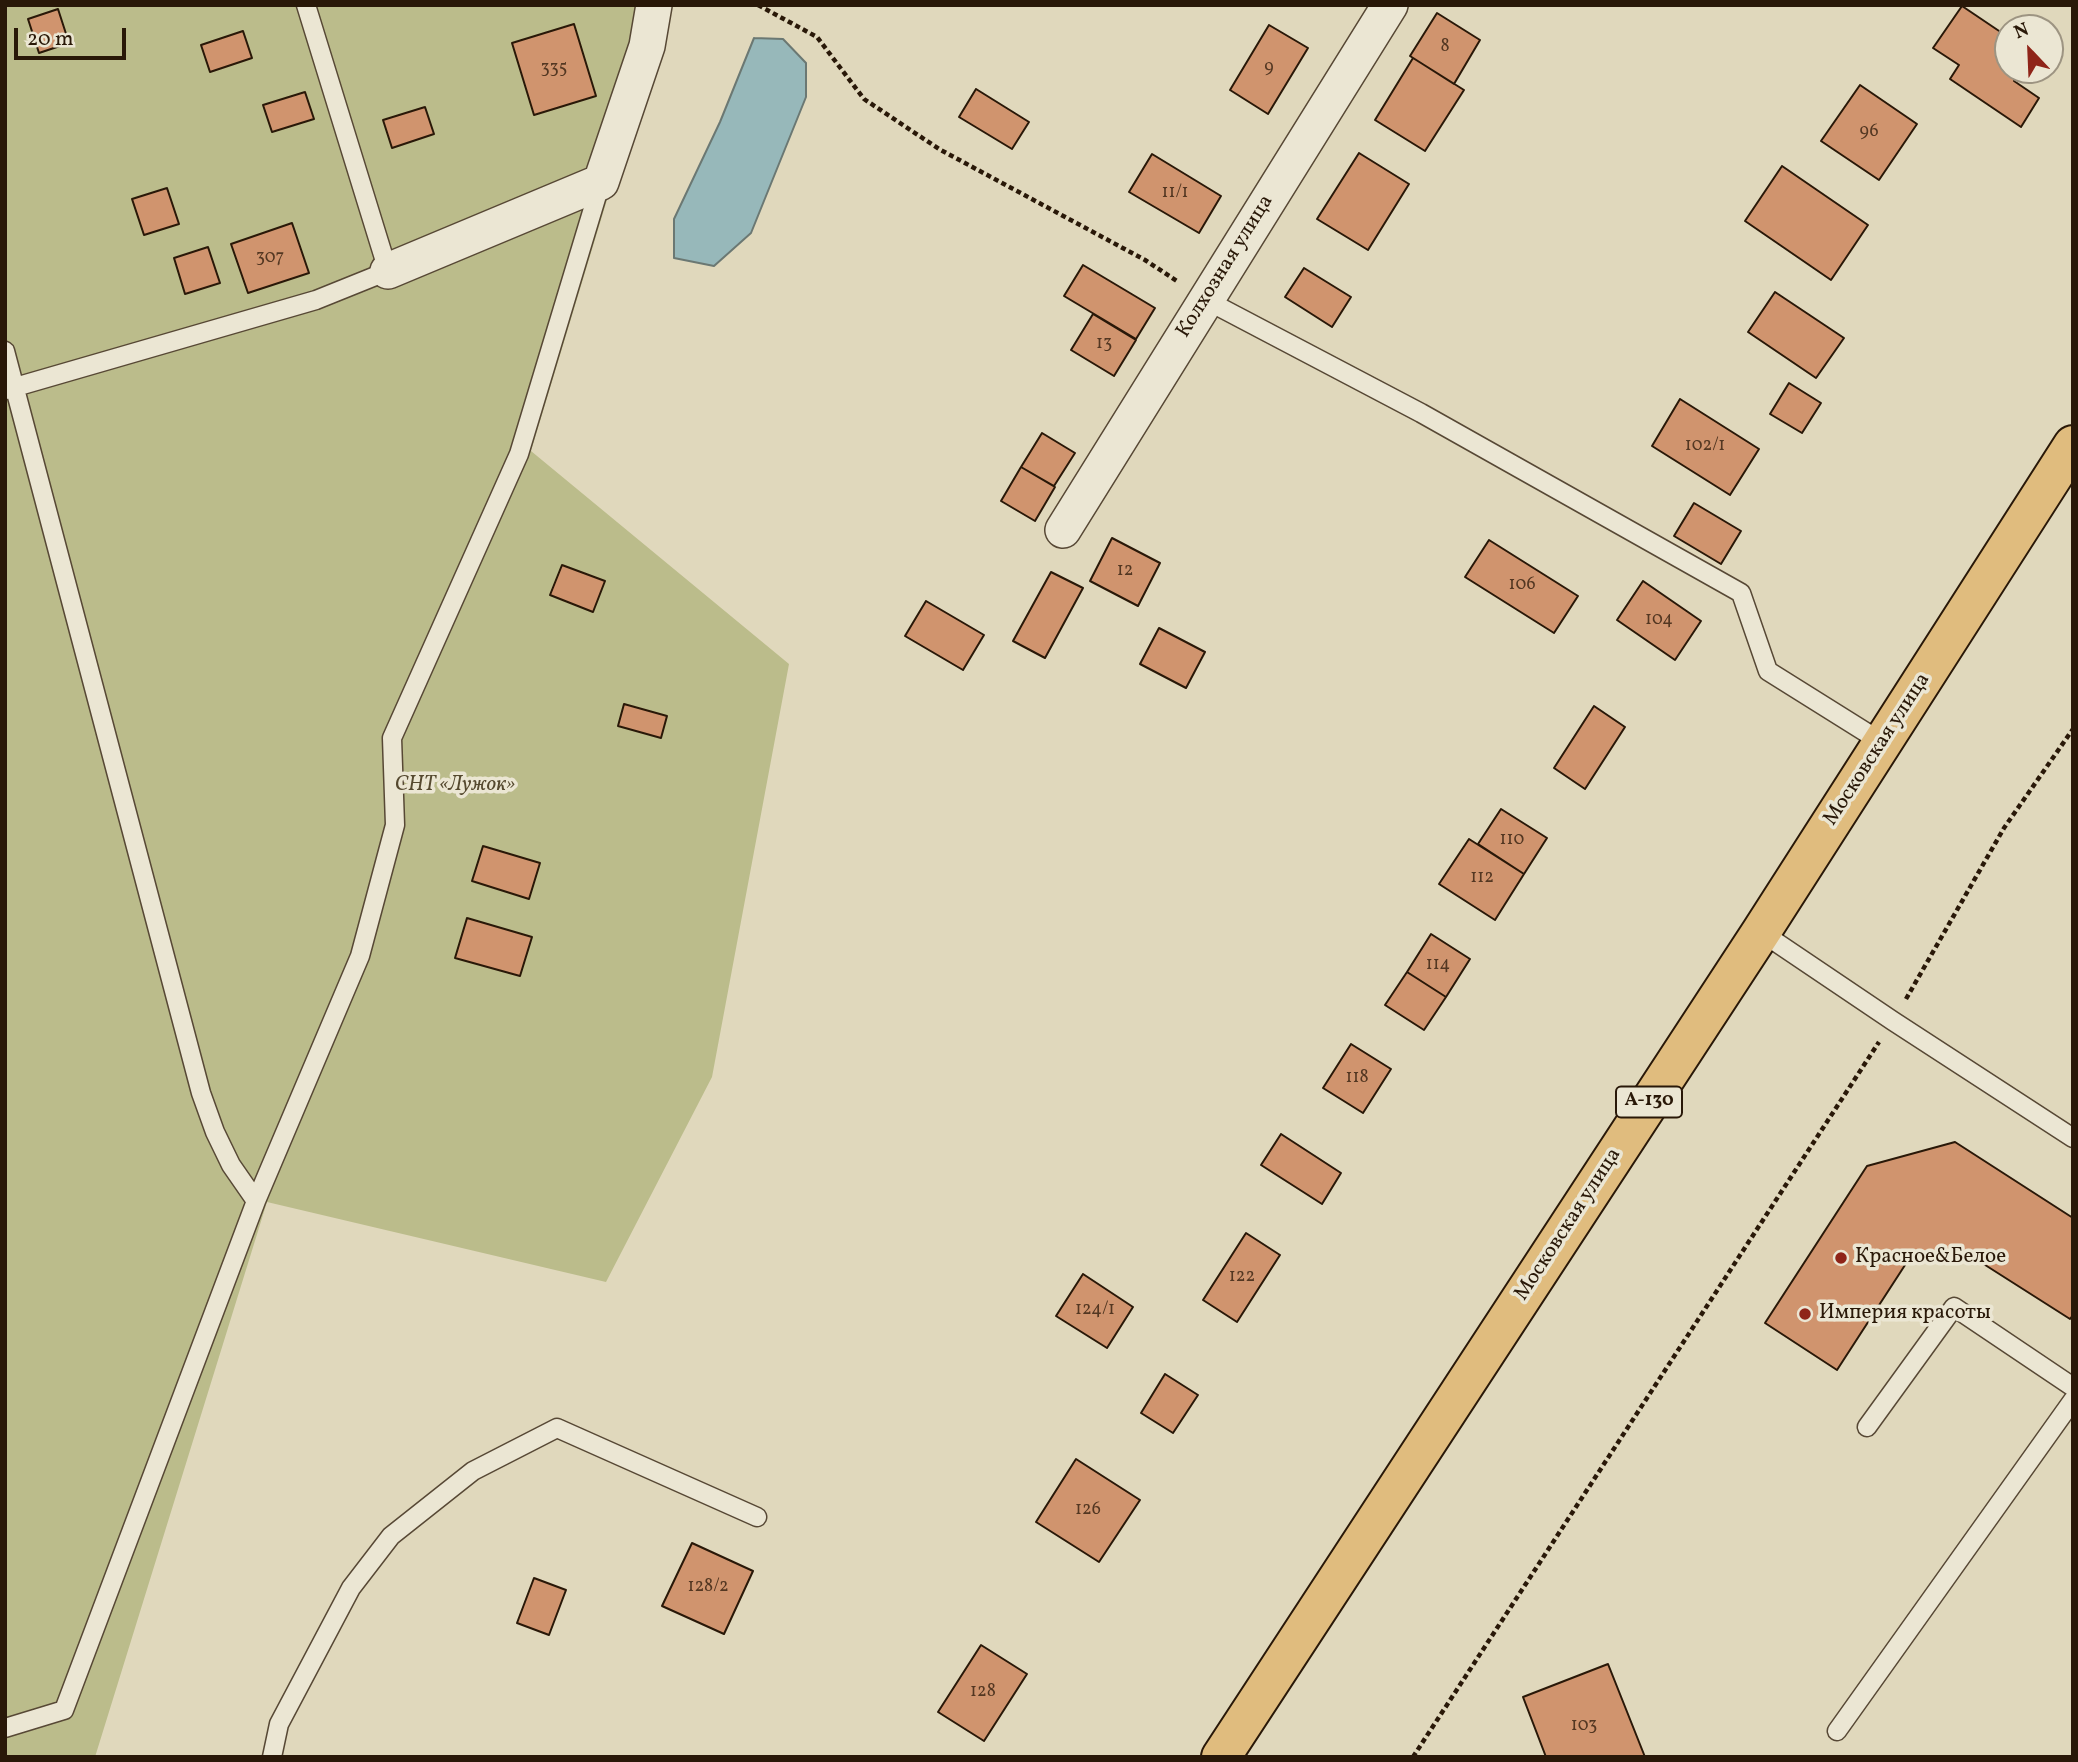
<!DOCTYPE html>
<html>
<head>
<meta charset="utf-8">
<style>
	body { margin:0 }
	#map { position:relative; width:2078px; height:1762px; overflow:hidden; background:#e0d8bc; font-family:Vollkorn,serif }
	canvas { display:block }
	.frame { position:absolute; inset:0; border:7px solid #291808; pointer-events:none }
	.north { position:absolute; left:1994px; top:14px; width:70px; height:70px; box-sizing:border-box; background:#ebe6d3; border:2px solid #9d9482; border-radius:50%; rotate:337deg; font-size:19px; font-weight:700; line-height:28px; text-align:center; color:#291808 }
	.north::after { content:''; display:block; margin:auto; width:24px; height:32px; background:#8f2418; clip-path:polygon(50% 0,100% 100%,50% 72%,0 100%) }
	.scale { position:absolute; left:14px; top:28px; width:112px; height:32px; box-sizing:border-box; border:4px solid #291808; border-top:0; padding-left:9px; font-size:21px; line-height:24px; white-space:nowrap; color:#291808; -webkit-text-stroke:5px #ebe6d3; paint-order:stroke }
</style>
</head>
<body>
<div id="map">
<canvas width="2078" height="1762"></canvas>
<div class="frame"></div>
<div class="north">N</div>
<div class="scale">20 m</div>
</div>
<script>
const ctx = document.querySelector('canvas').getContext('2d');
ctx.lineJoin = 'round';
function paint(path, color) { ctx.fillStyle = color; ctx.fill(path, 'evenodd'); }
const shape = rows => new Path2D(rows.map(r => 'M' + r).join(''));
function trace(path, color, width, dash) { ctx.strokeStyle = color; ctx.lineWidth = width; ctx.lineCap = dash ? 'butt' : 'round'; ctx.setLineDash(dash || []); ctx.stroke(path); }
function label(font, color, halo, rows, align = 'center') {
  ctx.font = font + ' Vollkorn,serif'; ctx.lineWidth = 7; ctx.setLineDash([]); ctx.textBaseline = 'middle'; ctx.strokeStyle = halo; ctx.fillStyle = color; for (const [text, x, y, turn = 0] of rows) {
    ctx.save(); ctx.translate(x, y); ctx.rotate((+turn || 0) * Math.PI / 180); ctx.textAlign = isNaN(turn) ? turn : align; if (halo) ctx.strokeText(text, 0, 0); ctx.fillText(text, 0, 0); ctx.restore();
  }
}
paint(shape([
	[5,5,666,5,531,451,789,664,712,1077,606,1282,267,1202,95,1757,5,1757]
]), '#bbbc8b');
const water = shape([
	[754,38,783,39,806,63,806,97,751,233,714,266,674,258,674,219,720,122,754,38]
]);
paint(water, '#97b8ba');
trace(water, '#6b7873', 2);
const building = shape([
	[1962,6,2008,37,2008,70,2021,70,2014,81,2039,98,2021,127,1950,79,1959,65,1933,48,1962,6],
	[58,9,69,43,39,53,28,19,58,9],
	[1437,13,1480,40,1454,84,1410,56,1437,13],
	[574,24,596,96,534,115,512,43,574,24],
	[1269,25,1308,48,1268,114,1230,90,1269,25],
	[243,31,252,58,210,72,201,45,243,31],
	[1413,58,1464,90,1425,151,1375,120,1413,58],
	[1860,85,1917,124,1879,180,1821,141,1860,85],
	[976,89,1029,122,1012,149,959,117,976,89],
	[305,92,314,119,272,132,263,105,305,92],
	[425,107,434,134,392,148,383,120,425,107],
	[1359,153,1409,184,1368,250,1317,219,1359,153],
	[1152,154,1221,196,1199,233,1129,192,1152,154],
	[1782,166,1868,225,1831,280,1745,221,1782,166],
	[167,188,179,224,144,235,132,199,167,188],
	[292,223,309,273,248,293,231,244,292,223],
	[208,247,220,283,185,294,174,258,208,247],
	[1083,265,1155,308,1136,339,1064,296,1083,265],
	[1304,268,1351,297,1332,327,1285,297,1304,268],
	[1775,292,1844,338,1816,378,1748,332,1775,292],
	[1093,314,1136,340,1114,376,1071,350,1093,314],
	[1789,383,1821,403,1802,433,1770,414,1789,383],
	[1680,399,1759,449,1730,495,1652,446,1680,399],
	[1042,433,1075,453,1054,486,1021,467,1042,433],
	[1021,467,1055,487,1035,521,1001,501,1021,467],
	[1694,503,1741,531,1721,564,1674,536,1694,503],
	[1112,538,1160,563,1138,606,1090,581,1112,538],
	[1489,540,1578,596,1554,633,1465,577,1489,540],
	[562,565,605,581,593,612,550,595,562,565],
	[1051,572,1083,588,1045,658,1013,641,1051,572],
	[1643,581,1701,621,1675,660,1617,620,1643,581],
	[926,601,984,635,963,670,905,636,926,601],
	[1159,628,1205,652,1186,688,1140,664,1159,628],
	[624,704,667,716,661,738,618,726,624,704],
	[1594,706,1625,727,1585,789,1554,768,1594,706],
	[1501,809,1547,838,1524,874,1478,844,1501,809],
	[1469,839,1524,874,1495,920,1439,884,1469,839],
	[483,846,540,863,529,899,472,881,483,846],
	[467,918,532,937,520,976,455,958,467,918],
	[1431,934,1470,959,1446,997,1407,972,1431,934],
	[1407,972,1446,997,1424,1030,1385,1005,1407,972],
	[1351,1044,1391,1069,1363,1113,1323,1088,1351,1044],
	[1281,1134,1341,1173,1322,1204,1261,1165,1281,1134],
	[1955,1142,2073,1218,2073,1315,2070,1319,1960,1249,1907,1262,1837,1370,1765,1323,1867,1166,1955,1142],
	[1246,1233,1280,1255,1237,1322,1203,1300,1246,1233],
	[1083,1274,1133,1307,1107,1348,1056,1316,1083,1274],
	[1165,1374,1198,1395,1173,1433,1141,1413,1165,1374],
	[1076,1459,1140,1500,1099,1562,1036,1522,1076,1459],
	[692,1543,753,1571,724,1634,662,1606,692,1543],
	[534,1578,566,1590,549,1635,517,1623,534,1578],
	[981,1645,1027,1674,984,1741,938,1712,981,1645],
	[1608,1664,1645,1757,1546,1757,1523,1697,1608,1664]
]);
paint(building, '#d0946e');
trace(building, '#291808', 2);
const lane = shape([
	[1206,300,1421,413,1741,593,1768,671,1883,743],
	[5,351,201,1093,215,1132,231,1165,256,1201,64,1710,5,1728],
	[5,390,316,300,388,271,306,5],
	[1761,932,1893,1021,2073,1138],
	[256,1201,360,956,395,825,392,738,519,454,601,182],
	[1867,1427,1954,1307,2073,1387],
	[1837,1731,2073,1400],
	[272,1757,279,1724,351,1588,391,1536,473,1471,557,1428,757,1517]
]);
const street = shape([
	[388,271,601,182,647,46,654,5],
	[1063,530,1390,5]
]);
const highway = shape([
	[1221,1757,1761,932,2073,445]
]);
trace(lane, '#574835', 21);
trace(street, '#574835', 38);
trace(highway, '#291808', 42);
trace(shape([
	[758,5,817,37,864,99,939,149,1145,260,1177,281],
	[1906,999,2004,828,2073,729],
	[1413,1757,1879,1042]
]), '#291808', 4.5, [5, 3.5]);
trace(lane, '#ebe6d3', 18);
trace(street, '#ebe6d3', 35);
trace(highway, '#e0bc7e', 38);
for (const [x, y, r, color] of [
	[1841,1258,7,"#8f2418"],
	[1805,1314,7,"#8f2418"]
]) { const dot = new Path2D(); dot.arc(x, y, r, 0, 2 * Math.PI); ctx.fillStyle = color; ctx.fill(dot); trace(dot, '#ebe6d3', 2.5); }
label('18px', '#533722', null, [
	["8",1445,48],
	["9",1269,69],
	["335",554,70],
	["96",1869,133],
	["11/1",1175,194],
	["307",270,259],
	["13",1104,345],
	["102/1",1705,447],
	["12",1125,572],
	["106",1522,586],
	["104",1659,621],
	["110",1512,841],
	["112",1482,879],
	["114",1438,966],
	["118",1357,1079],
	["122",1242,1278],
	["124/1",1095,1311],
	["126",1088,1511],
	["128/2",708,1588],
	["128",983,1693],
	["103",1584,1727]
]);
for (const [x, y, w] of [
	[1649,1102,66]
]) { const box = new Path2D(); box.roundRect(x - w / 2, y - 15.5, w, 31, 5); ctx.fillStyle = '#ebe6d3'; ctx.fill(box); trace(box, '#291808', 2); }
label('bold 19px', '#291808', null, [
	["А-130",1649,1102]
]);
label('21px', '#291808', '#ebe6d3', [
	["Колхозная улица",1226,267,-58],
	["Московская улица",1878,750,-57],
	["Московская улица",1569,1225,-57]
]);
label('italic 21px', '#55492f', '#ebe6d3', [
	["СНТ «Лужок»",455,786]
]);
label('21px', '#291808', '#ebe6d3', [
	["Красное&Белое",1855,1258],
	["Империя красоты",1819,1314]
], 'left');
</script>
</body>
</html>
